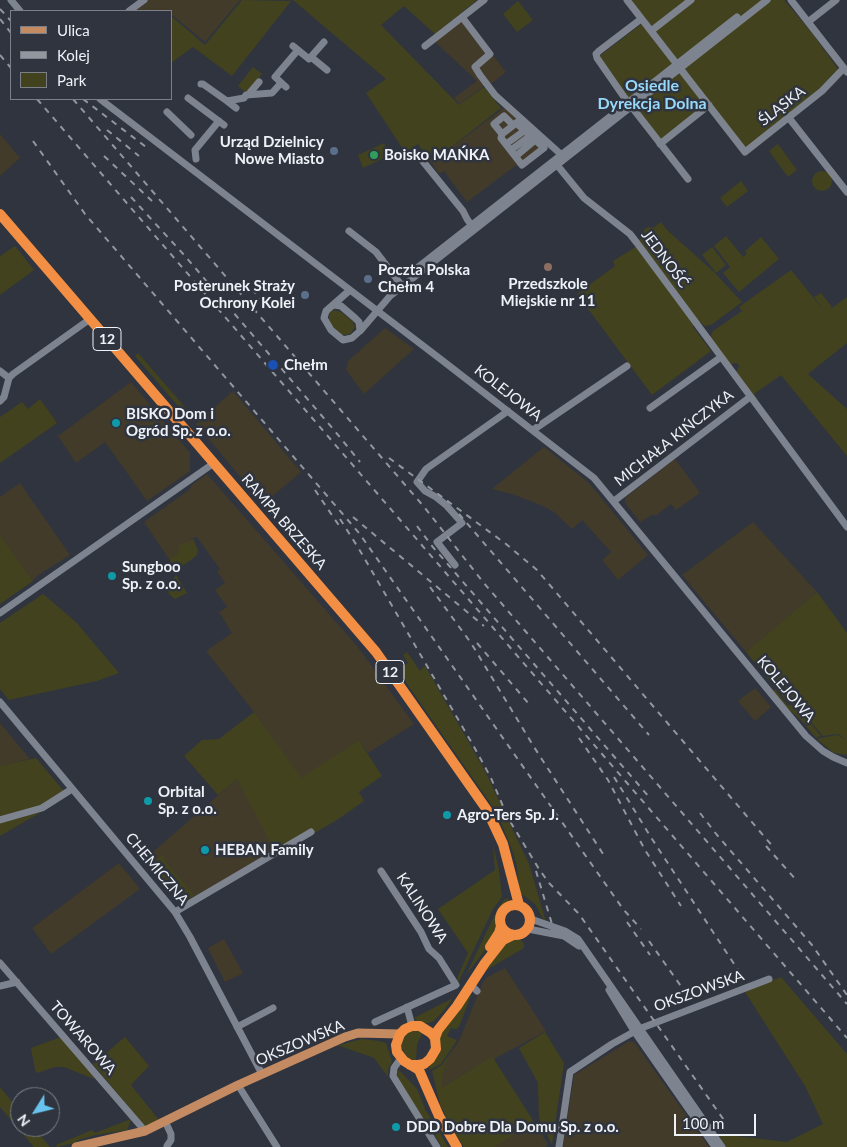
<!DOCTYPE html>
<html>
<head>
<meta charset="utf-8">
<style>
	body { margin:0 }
	#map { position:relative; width:847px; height:1147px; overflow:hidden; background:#2f343e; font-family:Lato,sans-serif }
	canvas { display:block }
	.legend { position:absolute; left:10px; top:10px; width:162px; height:90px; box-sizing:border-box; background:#2f343e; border:1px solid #7b8088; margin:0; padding:6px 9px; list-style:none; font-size:15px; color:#eef2f8 }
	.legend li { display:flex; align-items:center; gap:10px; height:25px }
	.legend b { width:25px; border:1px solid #7b8088 }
	.north { position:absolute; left:10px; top:1087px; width:50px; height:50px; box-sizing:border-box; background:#2f343e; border:1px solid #7b8088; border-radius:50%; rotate:234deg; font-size:14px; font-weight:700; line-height:20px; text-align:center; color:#eef2f8 }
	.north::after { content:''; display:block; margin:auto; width:18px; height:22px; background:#69c3f1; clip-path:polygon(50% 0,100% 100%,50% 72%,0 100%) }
	.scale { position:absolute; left:674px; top:1114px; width:82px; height:22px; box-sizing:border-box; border:2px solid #eef2f8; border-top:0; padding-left:6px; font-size:15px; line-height:18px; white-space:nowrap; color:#eef2f8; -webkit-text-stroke:4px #2f343e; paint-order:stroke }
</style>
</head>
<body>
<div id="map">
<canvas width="847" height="1147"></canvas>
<ul class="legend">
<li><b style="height:6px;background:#c48b62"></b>Ulica</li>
<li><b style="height:6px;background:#92979f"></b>Kolej</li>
<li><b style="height:14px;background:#42431e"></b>Park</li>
</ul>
<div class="north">N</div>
<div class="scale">100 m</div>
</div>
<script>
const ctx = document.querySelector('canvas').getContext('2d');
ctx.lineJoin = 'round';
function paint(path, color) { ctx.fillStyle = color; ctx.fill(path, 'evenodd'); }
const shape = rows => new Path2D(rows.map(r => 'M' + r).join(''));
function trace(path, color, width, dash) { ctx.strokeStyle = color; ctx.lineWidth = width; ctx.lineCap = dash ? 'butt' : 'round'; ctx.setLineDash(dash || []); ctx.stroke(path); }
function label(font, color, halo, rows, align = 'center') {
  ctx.font = font + ' Lato,sans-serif'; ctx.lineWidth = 5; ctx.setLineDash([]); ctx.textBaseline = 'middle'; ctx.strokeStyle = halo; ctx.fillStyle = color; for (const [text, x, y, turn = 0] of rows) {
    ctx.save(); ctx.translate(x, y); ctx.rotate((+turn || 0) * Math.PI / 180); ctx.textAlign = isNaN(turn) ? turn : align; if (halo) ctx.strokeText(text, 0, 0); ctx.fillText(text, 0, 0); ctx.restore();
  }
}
paint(shape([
	[142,0,240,0,205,42,171,14,171,11,128,11],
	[461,14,506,72,486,88,484,86,460,104,454,98,477,81,431,38],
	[505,107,546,147,522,166,515,166,467,202,444,171,439,174,429,159,433,156,436,159],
	[0,134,20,158,0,176],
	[385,328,414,349,364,394,346,370,348,361],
	[131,382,190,453,190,471,147,501,105,442,76,463,58,436],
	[233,391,301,472,263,504,196,424],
	[544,447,589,483,648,555,618,580,602,560,611,552,582,520,572,529,554,512,543,506,515,495,492,489],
	[675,459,700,493,676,510,671,504,655,516,654,514,640,522,625,503,625,498],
	[207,474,357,646,414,724,368,753,359,740,301,779,254,712,206,651,232,633,219,612,227,607,215,590,225,583,217,571,220,569,197,537,191,539,188,544,179,548,177,554,169,559,144,522,189,490,192,485],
	[20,483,70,555,37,576,33,581,0,535,0,497],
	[753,522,817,592,746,652,682,575],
	[755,688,771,707,755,721,738,701],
	[0,723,30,759,0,766],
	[237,779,276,851,182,905,154,870,146,858],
	[119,863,140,889,51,954,32,928],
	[224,939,243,973,225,982,208,948],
	[505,968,546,1031,494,1059,492,1056,442,1088,442,1078,447,1060,459,1041,483,982,486,978],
	[628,1042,634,1042,709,1147,563,1147,574,1075],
	[534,1122,548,1144,545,1147,495,1147]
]), '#423b2a');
paint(shape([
	[242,0,291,1,232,76,193,47,171,63,171,16,205,45],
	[293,0,477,0,435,34,404,6,381,25,459,105,484,87,501,108,436,159,433,156,429,159,418,144,405,152,366,93,386,79],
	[628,0,784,0,812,33,838,69,820,88,745,152,709,105,660,144,597,58,644,22],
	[518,1,533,20,517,32,503,14],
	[253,67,262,74,246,93,238,86],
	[384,143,390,155,363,168,358,155],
	[778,144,797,170,788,177,769,151],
	'812 181a10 10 0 1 1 20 0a10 10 0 1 1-20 0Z',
	[741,181,748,191,727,207,720,198],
	[661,222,667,230,714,272,742,302,711,325,704,326,700,322,699,322,639,240,645,229,648,227,653,228],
	[726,236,743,257,747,254,745,251,761,237,779,259,739,292,723,273,730,267,714,246],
	[636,245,694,325,693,327,711,351,652,395,577,294,615,266,613,261,634,248],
	[15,246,34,270,0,295,0,256],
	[712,247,726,265,716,273,702,255],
	[791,270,825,312,814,297,821,293,832,307,829,310,847,297,847,343,808,374,847,409,847,456,781,375,754,394,758,399,756,400,735,371,737,371,739,366,737,363,734,363,730,365,710,337,713,331,742,311,739,307],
	[334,310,341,312,353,322,355,327,351,333,346,335,341,335,329,322,329,313],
	[138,353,191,414,189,418,188,418,135,356],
	[40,399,57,423,0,463,0,417,22,402,28,409],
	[0,535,33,581,0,604],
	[193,539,198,550,197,554,195,557,176,570,169,559,177,554,180,545,184,543,189,543,190,540],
	[176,575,187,593,175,599,169,594,167,588],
	[817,592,847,633,847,755,834,753,818,740,819,738,838,735,846,740,839,734,823,736,795,704,788,703,746,652],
	[43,594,76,622,119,673,97,681,9,700,0,689,0,623],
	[407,652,420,671,425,666,484,769,529,864,546,922,543,919,535,904,520,893,517,867,513,852,499,818,493,807,405,681,406,680,399,670,408,663,403,655],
	[775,689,787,705,795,705,821,736,816,738,801,720,787,708,773,691],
	[254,712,301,778,359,740,382,776,359,792,364,801,337,820,277,855,237,779,218,795,184,756,202,740,219,739],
	[36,758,67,795,55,804,0,836,0,766],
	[493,844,499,871,502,897,493,909,458,983,456,981,468,953,438,909,495,870],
	[161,856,166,857,163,859,194,895,182,902,151,863],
	[509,898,508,902,497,917,497,928,495,937,466,975,498,908,505,899],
	[511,939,521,940,524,944,524,948,483,972,483,967],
	[781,977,847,1054,847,1147,725,1147,718,1134,787,1142,823,1124,805,1086,745,992],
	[467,993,471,995,459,1027,456,1029,451,1028,447,1036,457,1040,441,1064,429,1070,439,1033],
	[453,998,445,1009,434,1021,429,1023,419,1023,414,1018],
	[411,1030,424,1030,417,1044,416,1061,408,1058,401,1047,403,1038],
	[545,1032,564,1063,552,1145,539,1118,538,1083,519,1048],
	[61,1037,92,1073,94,1079,64,1067,55,1067,37,1073,35,1070,31,1048],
	[125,1037,149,1066,131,1085,159,1120,147,1127,144,1125,93,1064],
	[362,1039,379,1041,386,1043,392,1062,388,1069,388,1077,374,1058,340,1046,336,1046],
	[458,1041,447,1060,442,1078,442,1088,492,1056,534,1122,495,1147,464,1147,453,1131,440,1104,432,1071,442,1065],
	[397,1070,400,1071,417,1089,426,1111,433,1121,448,1147,442,1147,398,1080,396,1073],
	[0,1087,20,1111,20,1127,33,1127,50,1147,34,1147,0,1107],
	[131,1119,127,1130,96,1135,81,1139,74,1143,57,1147,56,1145,92,1130,95,1133]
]), '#42431e');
trace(shape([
	[11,0,20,11],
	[627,0,745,152,822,91,844,68],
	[791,0,847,72],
	[129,11,144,0],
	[462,17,490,54,475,67,480,75,495,95,565,158],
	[641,19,599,51,596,54,597,58,624,97,688,179],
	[808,22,836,0],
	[651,31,691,0],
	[293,46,309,59,324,42],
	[425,46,484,0],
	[311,57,327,70],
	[201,84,203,84,227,101,244,98,246,95,272,93,281,83],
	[286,87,275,77,298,50],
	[248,95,259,82],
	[188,98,224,125],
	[100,99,443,361,594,478,806,736,823,751,833,757,847,763],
	[227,101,236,108],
	[167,112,191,135],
	[789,118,847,192],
	[513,125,504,116,494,124,502,134,519,121],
	[502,134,501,138,522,165,544,148,516,123],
	[506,144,524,131],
	[660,144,709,105],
	[511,150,530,136],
	[417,154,463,211,467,219,474,229],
	[516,156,535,140],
	[196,159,195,150,219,121],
	[557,165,584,198,630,234,637,243,847,527],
	[349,231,376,252,402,286],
	[417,268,737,17],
	[350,290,326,311,324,318,331,330,343,340,352,338,361,330,390,296,767,0],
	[334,305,341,306,355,318,359,322,360,331],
	[0,371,9,378],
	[0,401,4,397,9,378,13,374,90,319],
	[650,408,721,357],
	[533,430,627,366],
	[614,501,750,397],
	[455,565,437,542,462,523,446,505,436,497,425,491,417,482,426,469,508,411],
	[0,613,214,463],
	[0,702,175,912,190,937,262,1074],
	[0,820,42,808,72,789],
	[175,912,311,832],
	[531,919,565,931,578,939,722,1147],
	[528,929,564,936,579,946],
	[0,963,145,1131],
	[0,986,17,982],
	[475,989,477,991],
	[609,990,634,1031,715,1147],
	[407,1007,412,1026],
	[375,1022,456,985,439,958,429,949,421,932,381,871],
	[237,1027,273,1008],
	[401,1058,394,1068,393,1076,437,1147],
	[238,1085,277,1147],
	[165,1121,171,1134,171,1140,167,1146],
	[559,1147,570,1072,612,1044,639,1029,769,979]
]), '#7e848f', 7);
trace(shape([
	[76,1147,145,1131,238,1085,345,1037,358,1033,400,1034]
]), '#c48b62', 9);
trace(shape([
	[0,214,376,652,487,810,503,844,519,905],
	'500 920a15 15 0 1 1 30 0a15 15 0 1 1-30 0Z',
	[490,947,499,933,501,926],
	[435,1038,438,1030,457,1006,485,963,503,940,513,935],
	[410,1065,418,1065,424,1064,430,1059,436,1049,435,1038,431,1033,420,1026,412,1026,405,1029,400,1034,396,1045,397,1052,404,1061,419,1070,439,1116,457,1147]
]), '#f38f44', 10);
trace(shape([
	[0,9,11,21],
	[0,19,11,33],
	[0,55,11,68],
	[37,99,847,1038],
	[73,99,425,508,483,582,847,1004],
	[83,99,146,147],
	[107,130,139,156],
	[33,141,85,214,359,533,623,909,641,929],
	[104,156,152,201],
	[131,197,185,256,334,430,360,462],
	[252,289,267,307],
	[389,458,506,544,537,570,774,848],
	[315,490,340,527],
	[459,514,649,735],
	[353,517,484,626],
	[340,519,359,549,473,745,491,778,508,818,539,869,549,883,579,914,726,1123],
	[417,526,432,546,650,798],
	[430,587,471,643,534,747,605,857],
	[477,643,529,704],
	[579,738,608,780,645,850,681,906],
	[614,777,652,839,738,970],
	[700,813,717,835,812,945,847,995],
	[766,846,797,881],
	[536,871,552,924],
	[627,922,650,955],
	[649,941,690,999]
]), '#92979f', 2, [6, 6]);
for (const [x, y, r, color] of [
	[334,151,5,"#5c6f8a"],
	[374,155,5,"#2e9e5b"],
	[548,267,5,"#8d6e63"],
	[368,279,5,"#5c6f8a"],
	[305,295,5,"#5c6f8a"],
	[273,365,6,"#1a4fb4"],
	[116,423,5,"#0f9aa8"],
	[112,576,5,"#0f9aa8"],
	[148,801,5,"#0f9aa8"],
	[447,815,5,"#0f9aa8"],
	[205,850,5,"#0f9aa8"],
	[396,1127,5,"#0f9aa8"]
]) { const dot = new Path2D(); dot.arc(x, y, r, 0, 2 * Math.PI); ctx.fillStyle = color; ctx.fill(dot); trace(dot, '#2f343e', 2); }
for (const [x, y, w] of [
	[107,339,28],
	[390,672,28]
]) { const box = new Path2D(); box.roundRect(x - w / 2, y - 11.5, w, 23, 4); ctx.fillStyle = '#2f343e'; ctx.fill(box); trace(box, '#eef2f8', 1); }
label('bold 14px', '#eef2f8', null, [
	["12",107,339],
	["12",390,672]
]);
label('15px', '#eef2f8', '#2f343e', [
	["ŚLĄSKA",782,106,-38],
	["JEDNOŚĆ",665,259,53],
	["KOLEJOWA",508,393,38],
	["MICHAŁA KIŃCZYKA",674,438,-38],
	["RAMPA BRZESKA",284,522,49],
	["KOLEJOWA",786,689,50],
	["CHEMICZNA",157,869,50],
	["KALINOWA",422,908,57],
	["OKSZOWSKA",699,991,-20],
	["TOWAROWA",83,1038,49],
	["OKSZOWSKA",300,1043,-23]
]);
label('bold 15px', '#eef2f8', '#2f343e', [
	["Urząd Dzielnicy",324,142,"right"],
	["Nowe Miasto",324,159,"right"],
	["Boisko MAŃKA",384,155],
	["Poczta Polska",378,270],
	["Chełm 4",378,287],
	["Przedszkole",548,284,"center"],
	["Miejskie nr 11",548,301,"center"],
	["Posterunek Straży",295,286,"right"],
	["Ochrony Kolei",295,303,"right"],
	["Chełm",284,365],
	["BISKO Dom i",126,414],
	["Ogród Sp. z o.o.",126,431],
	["Sungboo",122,567],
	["Sp. z o.o.",122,584],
	["Orbital",158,792],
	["Sp. z o.o.",158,809],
	["Agro-Ters Sp. J.",457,815],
	["HEBAN Family",215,850],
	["DDD Dobre Dla Domu Sp. z o.o.",406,1127]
], 'left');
label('bold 16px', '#98d8fa', '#2f343e', [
	["Osiedle",652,86],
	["Dyrekcja Dolna",652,104]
]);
</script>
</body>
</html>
